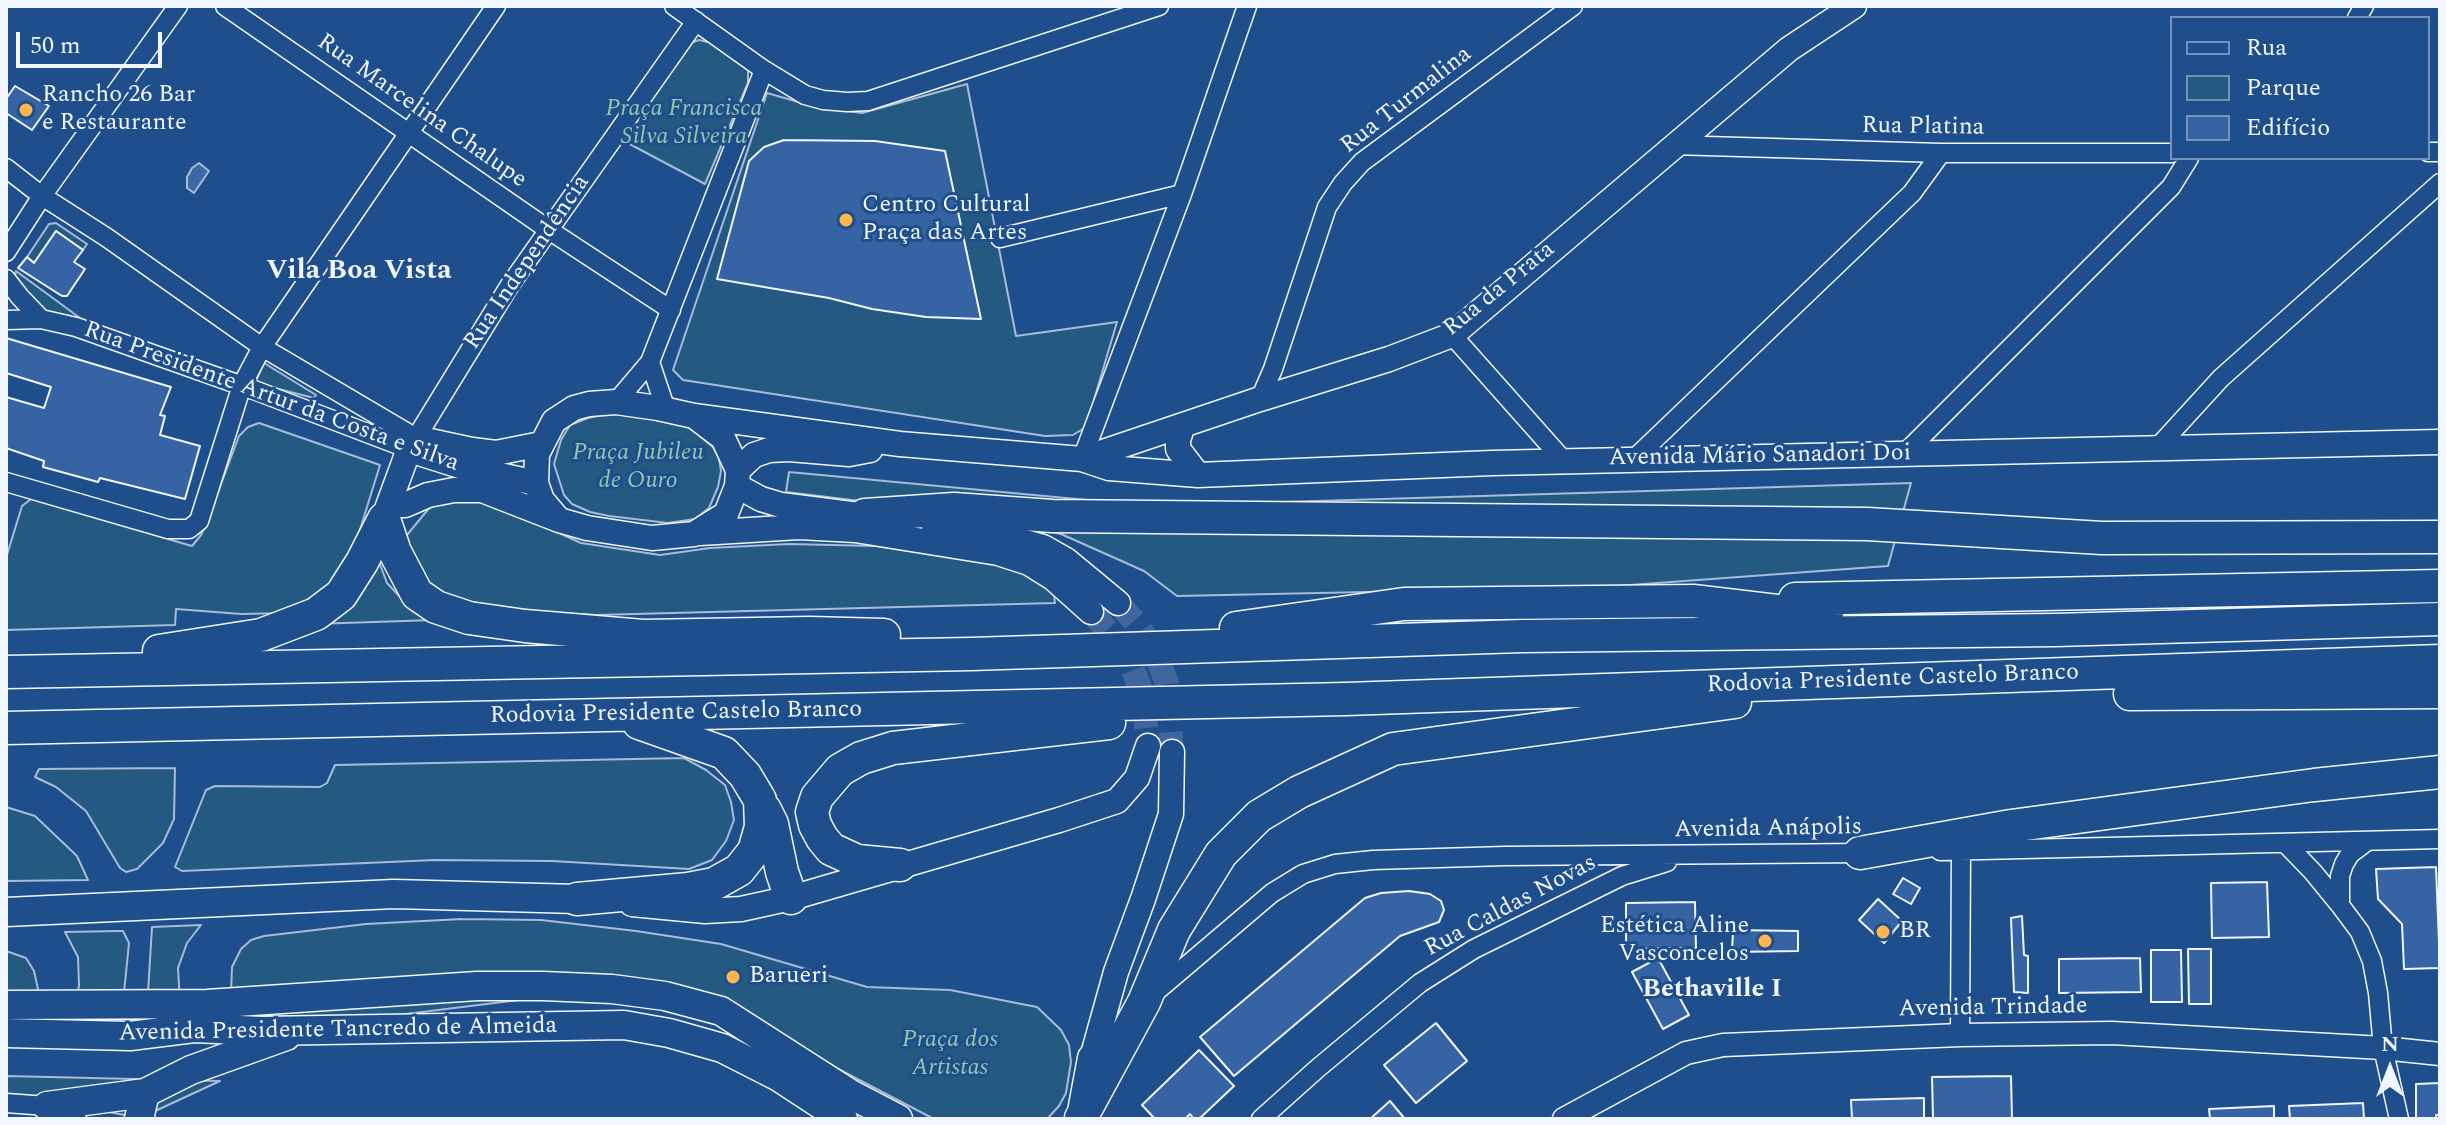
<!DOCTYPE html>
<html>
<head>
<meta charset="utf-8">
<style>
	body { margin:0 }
	#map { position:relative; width:2446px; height:1125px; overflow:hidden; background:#1f4e8c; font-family:Spectral,serif }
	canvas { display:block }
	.frame { position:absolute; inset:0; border:8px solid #f2f6ff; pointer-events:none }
	.legend { position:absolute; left:2170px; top:16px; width:260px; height:144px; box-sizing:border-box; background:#1f4e8c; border:2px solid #7391ba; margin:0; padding:10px 14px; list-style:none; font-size:24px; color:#f2f6ff }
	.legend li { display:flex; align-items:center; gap:16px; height:40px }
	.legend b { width:40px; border:2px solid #7391ba }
	.north { position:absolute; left:2350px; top:1029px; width:80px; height:80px; -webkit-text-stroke:6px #1f4e8c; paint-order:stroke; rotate:0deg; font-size:22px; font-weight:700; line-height:32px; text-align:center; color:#f2f6ff }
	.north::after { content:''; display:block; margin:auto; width:28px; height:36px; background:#f2f6ff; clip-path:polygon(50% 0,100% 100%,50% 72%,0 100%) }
	.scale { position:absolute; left:16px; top:32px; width:146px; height:36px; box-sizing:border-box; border:4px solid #f2f6ff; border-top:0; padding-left:10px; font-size:24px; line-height:28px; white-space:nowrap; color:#f2f6ff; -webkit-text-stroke:6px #1f4e8c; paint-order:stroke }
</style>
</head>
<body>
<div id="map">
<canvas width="2446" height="1125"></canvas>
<div class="frame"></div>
<ul class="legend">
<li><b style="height:10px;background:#1f4e8c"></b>Rua</li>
<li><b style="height:22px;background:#245a82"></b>Parque</li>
<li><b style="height:22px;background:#3563a3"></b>Edifício</li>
</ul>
<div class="north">N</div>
<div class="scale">50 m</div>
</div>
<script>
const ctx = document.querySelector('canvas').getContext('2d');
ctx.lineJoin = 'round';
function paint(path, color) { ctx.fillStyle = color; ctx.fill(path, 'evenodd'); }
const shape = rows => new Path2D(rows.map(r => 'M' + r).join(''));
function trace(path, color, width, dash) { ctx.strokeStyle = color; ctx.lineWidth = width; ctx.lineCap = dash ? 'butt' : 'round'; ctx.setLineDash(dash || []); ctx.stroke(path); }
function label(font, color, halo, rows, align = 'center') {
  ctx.font = font + ' Spectral,serif'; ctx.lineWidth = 6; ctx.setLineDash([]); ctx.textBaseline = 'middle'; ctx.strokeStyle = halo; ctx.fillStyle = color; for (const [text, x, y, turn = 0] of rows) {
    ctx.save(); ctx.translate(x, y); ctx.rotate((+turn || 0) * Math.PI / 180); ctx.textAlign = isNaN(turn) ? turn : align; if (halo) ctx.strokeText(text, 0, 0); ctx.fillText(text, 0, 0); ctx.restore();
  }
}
const green = shape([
	[699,40,712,43,748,70,748,83,705,184,622,140,685,45,699,40],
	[967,84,1016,336,1117,322,1086,427,1073,435,1045,436,683,380,673,370,767,93,816,107,862,113,967,84],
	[56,223,87,244,83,250,56,231,34,263,27,257,49,224,56,223],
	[16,271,80,318,73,318,43,312,14,280,16,271],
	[264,363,316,395,314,398,255,383,264,363],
	[606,414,626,414,688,426,713,447,719,458,721,471,718,487,709,508,695,519,668,523,609,516,590,512,572,504,564,495,554,464,561,440,570,425,588,418,606,414],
	[259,423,380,465,350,562,322,599,287,613,241,614,176,609,175,625,6,630,6,558,22,506,31,499,192,546,201,535,208,519,239,436,248,427,259,423],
	[789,472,1151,506,1911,483,1888,566,1603,587,1177,596,1144,571,1061,534,968,514,786,492,789,472],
	[460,496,494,499,539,524,581,543,660,555,710,548,789,544,876,546,1021,567,1054,594,1055,603,596,615,478,608,428,588,409,567,407,535,430,507,460,496],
	[378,559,387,583,402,599,435,620,313,624,378,559],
	[684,758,706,770,725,785,731,802,734,820,726,841,712,860,689,869,552,861,435,860,182,871,175,867,206,790,215,786,320,787,327,783,335,765,684,758],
	[175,768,174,819,163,843,137,869,126,872,120,868,86,811,56,787,35,777,39,769,175,768],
	[6,807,35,816,77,856,88,880,6,881,6,807],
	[462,919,541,920,636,931,721,944,867,987,950,990,1037,1007,1061,1030,1069,1045,1071,1062,1066,1093,1059,1106,1047,1119,934,1119,823,1061,674,1006,535,998,382,1017,267,1022,246,1015,231,993,232,967,241,949,251,940,264,936,366,924,462,919],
	[201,925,187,943,178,968,180,1003,191,1027,146,1025,152,927,201,925],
	[118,931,123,931,129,943,121,1023,65,1027,75,1014,79,985,78,957,65,932,118,931],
	[6,951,26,958,34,971,38,989,34,999,6,1013,6,951],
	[6,1076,220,1081,140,1118,68,1104,6,1097,6,1076]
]);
paint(green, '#245a82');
trace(green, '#a8bbd7', 2);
const water = shape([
	[199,163,209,171,194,193,187,188,187,177,192,168,199,163]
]);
paint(water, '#3b69a3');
trace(water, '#a8bbd7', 2);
const building = shape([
	[15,86,49,106,32,130,6,113,6,99,15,86],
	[784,140,875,141,945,151,981,319,926,317,872,309,829,298,717,279,749,161,764,147,784,140],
	[56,231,83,250,74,262,85,269,67,296,62,296,18,268,27,257,34,263,56,231],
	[6,338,171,387,160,415,165,416,160,435,200,446,185,499,100,478,98,482,43,467,44,461,6,448,6,397,44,408,51,387,6,373,6,338],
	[2436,867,2440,968,2404,969,2402,924,2378,899,2376,869,2436,867],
	[1903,878,1920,888,1911,904,1893,894,1903,878],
	[2267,882,2269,937,2212,938,2211,883,2267,882],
	[1409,891,1430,894,1441,901,1444,910,1439,922,1400,936,1234,1076,1200,1037,1365,898,1381,893,1409,891],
	[1878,899,1902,921,1884,943,1859,920,1878,899],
	[1695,902,1696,948,1626,949,1626,903,1695,902],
	[2022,916,2024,955,2028,956,2028,993,2014,992,2011,918,2022,916],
	[1733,930,1798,931,1798,951,1732,952,1733,930],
	[2188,949,2211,949,2211,1004,2189,1004,2188,949],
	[2151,950,2181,950,2182,1002,2151,1002,2151,950],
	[1658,958,1689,1015,1663,1029,1632,972,1658,958],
	[2140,958,2141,992,2059,993,2059,959,2140,958],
	[1436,1023,1467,1061,1416,1103,1384,1065,1436,1023],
	[1199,1050,1234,1086,1199,1119,1194,1119,1190,1114,1185,1119,1155,1119,1142,1105,1199,1050],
	[2011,1076,2012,1119,1933,1119,1932,1077,2011,1076],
	[2440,1083,2440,1115,2436,1115,2436,1119,2416,1119,2416,1084,2440,1083],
	[1924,1098,1924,1119,1852,1119,1851,1100,1924,1098],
	[1390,1101,1405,1119,1370,1119,1390,1101],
	[2363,1103,2364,1119,2290,1119,2289,1106,2363,1103],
	[2274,1106,2274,1119,2210,1119,2209,1109,2274,1106]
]);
paint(building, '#3563a3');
trace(building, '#f2f6ff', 2);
trace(shape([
	[1118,603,1136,623,1153,648,1167,683,1172,752],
	[1091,612,1108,631,1132,667,1143,695,1148,746]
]), '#3f679d', 24, [24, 12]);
const minor = shape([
	[225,6,549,230,671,310],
	[674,6,764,70,805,95,823,100,847,102,868,101,1159,6],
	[2357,18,2364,6],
	[1673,145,1941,153,2172,153],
	[2428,152,2440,152],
	[6,168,42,196,106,237,262,347,416,438,510,285,696,21],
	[1000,238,1182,194],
	[6,252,42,196,178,6],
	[6,279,20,297,41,319],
	[6,320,41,319,76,327,254,390,409,449],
	[1452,335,1564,461],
	[650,362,666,410],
	[1260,399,1273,369,1327,207,1343,183,1362,162,1573,6],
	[616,402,650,362,764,70],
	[2157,448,2221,378,2440,183],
	[1903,455,2171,187,2189,158],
	[1082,459,1182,194,1247,6],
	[1633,460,1912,193,1941,153],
	[6,482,168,529,189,529,199,521,242,385,262,347,496,6],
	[2285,843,2313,872,2340,905,2360,932,2372,961,2378,993,2383,1048,2399,1119],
	[1940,851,2440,839],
	[2340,905,2340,876,2344,864,2350,854,2366,842],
	[1152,995,1272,893,1303,874,1335,864,1373,860,1505,856,1866,853],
	[1960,1035,1961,851],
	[6,1103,47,1106,77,1119],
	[1261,1119,1318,1068,1420,983,1474,949,1622,876,1667,862]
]);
const tertiary = shape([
	[1564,1119,1686,1053,1723,1045,1960,1035,2112,1033,2383,1048,2440,1054]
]);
const secondary = shape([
	[694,416,900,444,1082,459,1109,468,1198,475,1492,463,2440,442],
	[1183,425,1178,440,1178,449,1198,475],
	[419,453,463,467,536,483],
	[1082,459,1260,399,1389,359,1452,335,1789,49,1854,6],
	[738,470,754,455,769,450,789,449,849,454,870,450],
	[737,486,761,499,781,505,882,518],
	[389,505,405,505,428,495,454,490,482,490,559,520,587,528,652,538,694,534,726,514,737,486,738,470,723,438,694,416,658,408,616,402,589,404,574,408,554,421,537,454,536,483,542,500,559,520],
	[384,517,409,449,416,438,472,450,496,453,541,444],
	[934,526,1008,537,1043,547,1066,560,1118,603],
	[700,533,799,527,855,530,998,553,1029,563,1053,578,1091,612],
	[632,904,705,911,741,909,791,898,1059,820,1117,801,1137,778,1148,746],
	[1092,1058,1116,972,1143,899,1171,814,1172,752]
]);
const primary = shape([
	[6,912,394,894,577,899],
	[6,1005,207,1004,477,986,543,986,612,989,665,996,721,1011,852,1095,898,1119],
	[6,1033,130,1036,194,1028,262,1031,624,1025,669,1033,722,1048,779,1077,843,1119],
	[47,1106,145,1093],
	[1083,1106,1092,1058],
	[139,1119,145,1093,191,1070,286,1036]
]);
const motorway = shape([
	[865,515,954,509,1052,516,1867,524,2102,538,2440,537],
	[384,519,395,552,417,594,436,607,469,618,525,626,643,636,810,633,884,635],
	[1795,599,2440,586],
	[1236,628,1404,604,1693,601,1827,617],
	[159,651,261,635,316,614,341,595,362,562,384,519],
	[6,672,971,654,1522,636,2055,630,2440,619],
	[2130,694,2440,692],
	[6,728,1346,699,2440,661],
	[765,810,772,824,782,872,791,898],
	[1860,853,2011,826,2314,785,2440,772],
	[900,865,857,861,831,849,822,838,815,825,812,812,817,797,840,770,861,758,893,748,1109,723],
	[577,899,688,889,714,884,739,870,754,851,761,827,760,800,745,775,724,753,639,723],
	[1081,1118,1144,1002,1174,930,1221,854,1259,816,1299,792,1393,749,1735,702]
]);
trace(minor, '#f2f6ff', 21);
trace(tertiary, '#f2f6ff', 25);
trace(secondary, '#f2f6ff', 27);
trace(primary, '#f2f6ff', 31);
trace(motorway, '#f2f6ff', 35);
trace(minor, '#1f4e8c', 18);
trace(tertiary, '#1f4e8c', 22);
trace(secondary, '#1f4e8c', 24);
trace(primary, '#1f4e8c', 28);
trace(motorway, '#1f4e8c', 32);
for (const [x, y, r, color] of [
	[26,110,8,"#ffb74d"],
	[846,220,8,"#ffb74d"],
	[1883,932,8,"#ffb74d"],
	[1765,941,8,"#ffb74d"],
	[733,977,8,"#ffb74d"]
]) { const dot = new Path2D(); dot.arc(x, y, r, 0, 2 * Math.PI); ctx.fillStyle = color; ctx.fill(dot); trace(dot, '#1f4e8c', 3); }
label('24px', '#f2f6ff', '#1f4e8c', [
	["Rancho 26 Bar",42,96],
	["e Restaurante",42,124],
	["Centro Cultural",862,206],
	["Praça das Artes",862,234],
	["Estética Aline",1749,927,"right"],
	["Vasconcelos",1749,955,"right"],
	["BR",1899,932],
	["Barueri",749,977]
], 'left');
label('24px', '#f2f6ff', '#1f4e8c', [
	["Rua Turmalina",1407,101,-38],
	["Rua Marcelina Chalupe",421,112,35],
	["Rua Platina",1923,128,1],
	["Rua Independência",528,263,-56],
	["Rua da Prata",1500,290,-39],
	["Rua Presidente Artur da Costa e Silva",271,398,20],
	["Avenida Mário Sanadori Doi",1760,457,-1],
	["Rodovia Presidente Castelo Branco",1893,680,-2],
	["Rodovia Presidente Castelo Branco",676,714,-1],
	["Avenida Anápolis",1768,830,-1],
	["Rua Caldas Novas",1511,907,-28],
	["Avenida Trindade",1993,1009,-1],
	["Avenida Presidente Tancredo de Almeida",338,1031,-1]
]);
label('italic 24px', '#97c8a6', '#1f4e8c', [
	["Praça Francisca",684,110],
	["Silva Silveira",684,138],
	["Praça Jubileu",638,454],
	["de Ouro",638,482],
	["Praça dos",950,1041],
	["Artistas",950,1069]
]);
label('bold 26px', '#f2f6ff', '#1f4e8c', [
	["Bethaville I",1712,991]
]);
label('bold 28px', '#f2f6ff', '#1f4e8c', [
	["Vila Boa Vista",359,273]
]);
</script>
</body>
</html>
